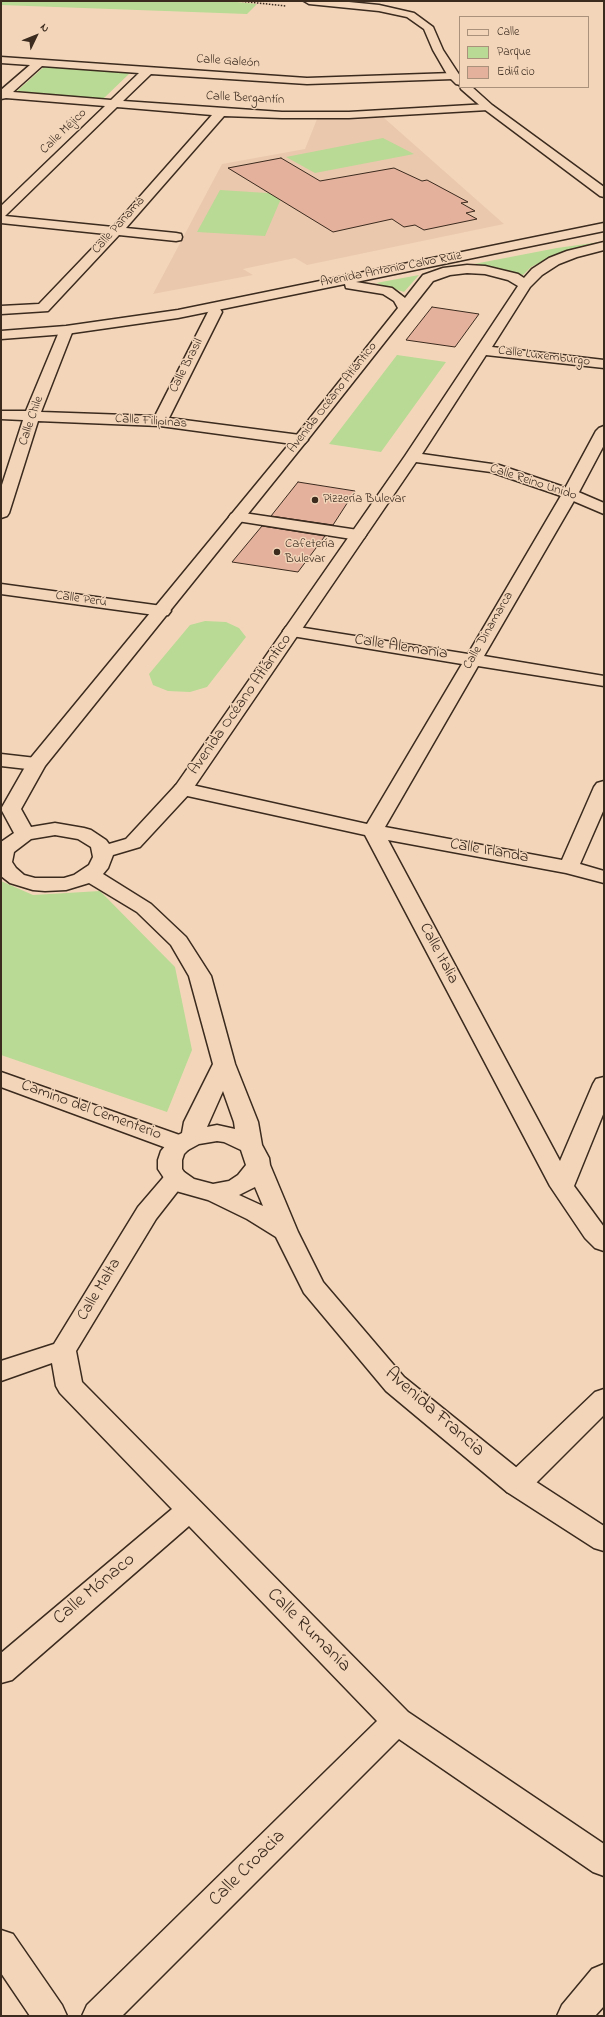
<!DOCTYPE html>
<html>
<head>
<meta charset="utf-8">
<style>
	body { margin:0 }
	#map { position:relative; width:605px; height:2017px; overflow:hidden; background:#f3d6ba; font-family:"Indie Flower",sans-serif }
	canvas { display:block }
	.frame { position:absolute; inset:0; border:2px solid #3b2a1e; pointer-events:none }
	.legend { position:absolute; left:459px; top:16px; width:130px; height:72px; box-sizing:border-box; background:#f3d6ba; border:1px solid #a9917c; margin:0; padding:5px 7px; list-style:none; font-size:12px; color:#3b2a1e }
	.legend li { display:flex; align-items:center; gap:8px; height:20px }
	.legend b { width:20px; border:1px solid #a9917c }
	.north { position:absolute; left:16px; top:16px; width:40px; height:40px; -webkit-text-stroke:3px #f3d6ba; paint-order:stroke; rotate:47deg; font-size:11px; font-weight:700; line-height:16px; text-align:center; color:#3b2a1e }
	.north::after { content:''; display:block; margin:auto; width:14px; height:18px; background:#3b2a1e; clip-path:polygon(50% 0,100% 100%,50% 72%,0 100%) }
</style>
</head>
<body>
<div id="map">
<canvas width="605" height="2017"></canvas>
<div class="frame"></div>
<ul class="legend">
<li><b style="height:5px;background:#f3d6ba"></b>Calle</li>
<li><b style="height:11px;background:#b9da94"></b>Parque</li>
<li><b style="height:11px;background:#e3b19c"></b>Edificio</li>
</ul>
<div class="north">N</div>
</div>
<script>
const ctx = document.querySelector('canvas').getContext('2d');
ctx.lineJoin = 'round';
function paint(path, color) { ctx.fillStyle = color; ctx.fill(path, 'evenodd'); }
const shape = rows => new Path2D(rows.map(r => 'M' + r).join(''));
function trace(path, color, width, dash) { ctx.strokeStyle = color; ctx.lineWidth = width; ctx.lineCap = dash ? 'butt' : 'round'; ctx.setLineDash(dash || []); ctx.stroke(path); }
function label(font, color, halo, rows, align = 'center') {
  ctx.font = font + ' "Indie Flower",sans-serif'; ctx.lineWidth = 3; ctx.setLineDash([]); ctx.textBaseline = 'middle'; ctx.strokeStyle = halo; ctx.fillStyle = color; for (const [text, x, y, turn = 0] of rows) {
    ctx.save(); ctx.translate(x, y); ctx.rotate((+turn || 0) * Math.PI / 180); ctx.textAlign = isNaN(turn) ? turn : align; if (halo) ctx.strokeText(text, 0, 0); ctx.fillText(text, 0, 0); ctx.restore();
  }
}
paint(shape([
	[383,117,504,224,307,265,295,258,243,269,253,275,153,294,222,164,305,149,317,119]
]), '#eac8ae');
paint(shape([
	[1,1,227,1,257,4,247,14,1,5],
	[45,66,130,73,103,99,17,91],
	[383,138,414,154,315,173,286,157],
	[220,190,283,194,265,236,197,232],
	[600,242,553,256,531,267,523,275,494,267,474,264,557,248],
	[419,275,404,292,376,283],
	[397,355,446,362,381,452,329,444],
	[205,621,226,622,239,628,246,637,207,687,190,692,168,691,153,685,149,674,190,625],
	[1,881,33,895,100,891,175,967,192,1050,167,1112,1,1055]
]), '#b9da94');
const building = shape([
	[281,158,320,181,394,168,422,181,427,180,468,202,461,203,475,211,466,213,477,219,424,230,415,225,404,227,392,219,333,232,228,168,281,158],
	[432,307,479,314,455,347,406,340,432,307],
	[298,482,355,491,333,525,271,516,298,482],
	[262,526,325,536,298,572,232,562,262,526]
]);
paint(building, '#e3b19c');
trace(building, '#3b2a1e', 1);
const street = shape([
	[1,57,307,78,453,73,458,76,453,79,307,84,151,74,123,101,282,112,349,112,488,104,494,107,488,110,349,118,282,118,224,116,126,228,176,233,181,234,182,237,181,240,176,241,119,235,48,311,1,314,1,306,39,304,106,234,1,223,1,206,105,106,6,98,1,99,1,90,30,65,1,63,1,57],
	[42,66,139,73,111,100,13,92,42,66],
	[117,107,212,115,113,227,5,216,117,107],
	[215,308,220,309,222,312,169,418,300,435,305,437,308,440,305,443,300,445,160,426,38,421,9,513,7,516,1,518,1,488,23,420,1,419,1,411,26,411,61,327,71,327,73,330,41,412,155,416,208,312,210,309,215,308],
	[604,426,604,445,578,494,484,656,604,676,604,686,478,666,385,827,562,860,594,787,597,783,604,781,604,809,580,864,604,871,604,883,566,873,388,840,560,1161,593,1084,596,1079,604,1077,604,1112,574,1186,604,1227,604,1251,595,1248,585,1238,550,1186,365,835,183,795,176,793,173,789,176,785,183,783,367,824,462,664,292,636,286,635,283,631,286,627,292,626,468,654,562,494,596,431,599,428,604,426],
	[237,512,358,530,364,532,366,535,364,538,358,540,231,520,229,517,231,514,237,512],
	[1,584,162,606,168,607,171,611,168,615,162,616,1,594,1,584],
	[1,754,36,758,43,760,46,764,43,768,36,770,1,766,1,754],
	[1,1072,188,1138,192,1144,188,1150,180,1152,172,1150,1,1087,1,1072],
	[176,1170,184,1172,188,1178,156,1219,76,1351,82,1382,408,1712,604,1844,604,1876,593,1872,399,1739,122,2016,82,2016,87,2005,377,1721,189,1526,12,1680,1,1683,1,1653,172,1509,60,1393,56,1386,52,1363,1,1381,1,1361,54,1344,138,1207,168,1172,176,1170],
	[604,1389,604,1415,527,1492,517,1495,507,1492,503,1484,507,1476,595,1392,604,1389],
	[1,1930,13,1934,62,2005,67,2016,30,2016,1,1973,1,1930],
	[604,1964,604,2006,595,2016,557,2016,562,2005,592,1969,604,1964]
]);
const secondary = shape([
	[304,1,339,1,379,5,414,13,433,27,443,50,460,76,460,85,456,84,448,76,433,50,424,29,407,17,379,11,309,4,304,1],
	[460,86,472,87,492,105,604,187,604,197,600,196,484,109,461,89,460,86],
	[604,223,604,231,356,282,392,288,405,298,423,275,443,268,467,265,485,266,518,274,524,278,532,269,549,258,567,251,604,242,604,250,577,257,559,264,542,275,530,287,492,347,604,360,604,368,486,355,422,454,499,465,576,491,604,503,604,514,564,497,491,472,416,462,190,793,140,847,113,855,108,868,103,874,151,904,186,937,211,976,235,1064,258,1122,262,1145,269,1158,270,1165,298,1232,323,1282,404,1377,527,1476,604,1526,604,1551,594,1548,507,1492,386,1391,304,1293,276,1237,247,1219,208,1200,176,1191,168,1184,158,1169,158,1160,161,1151,172,1138,182,1133,184,1122,213,1064,189,976,171,945,137,912,89,883,66,890,45,891,33,890,10,883,1,876,1,842,14,833,1,809,29,760,295,437,398,308,394,301,383,294,346,288,345,284,178,318,66,334,1,339,1,331,66,326,178,310,604,223],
	[467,273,485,274,508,280,518,286,405,456,176,785,126,839,109,844,106,840,91,830,84,828,55,823,31,827,21,809,45,766,305,443,433,281,450,275,467,273],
	[55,835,78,839,91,847,93,857,89,865,74,875,64,878,35,878,24,875,16,868,12,862,14,852,31,839,55,835],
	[223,1091,234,1122,235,1129,217,1125,207,1127,223,1091],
	[217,1141,224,1142,241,1150,246,1165,238,1175,229,1181,213,1184,194,1179,184,1172,182,1169,182,1160,184,1154,188,1150,199,1144,217,1141],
	[255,1187,263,1206,239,1195,255,1187]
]);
trace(street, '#3b2a1e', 3);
trace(secondary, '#3b2a1e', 3);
trace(shape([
	[239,1,286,6]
]), '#3b2a1e', 1.5, [1.5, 1.5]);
paint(street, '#f3d6ba');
paint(secondary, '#f3d6ba');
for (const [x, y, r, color] of [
	[315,500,4,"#3b2a1e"],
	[277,552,4,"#3b2a1e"]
]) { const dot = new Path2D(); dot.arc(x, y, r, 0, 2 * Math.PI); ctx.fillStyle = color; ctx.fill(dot); trace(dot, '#f3d6ba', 1.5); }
label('13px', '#3b2a1e', '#f3d6ba', [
	["Calle Galeón",228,62,4],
	["Calle Bergantín",245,99,3],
	["Calle Méjico",64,132,-44],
	["Calle Panamá",119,226,-48],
	["Avenida Antonio Calvo Ruiz",391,270,-11],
	["Calle Luxemburgo",544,357,7],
	["Calle Brasil",187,366,-63],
	["Avenida Océano Atlántico",333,398,-52],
	["Calle Chile",32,421,-71],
	["Calle Filipinas",151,422,4],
	["Calle Reino Unido",533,483,18],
	["Calle Perú",81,600,8],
	["Calle Dinamarca",489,631,-60]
]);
label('13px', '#3b2a1e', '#f3d6ba', [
	["Pizzería Bulevar",323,500],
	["Cafetería",285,545],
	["Bulevar",285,560]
], 'left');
label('16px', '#3b2a1e', '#f3d6ba', [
	["Calle Alemania",401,648,9],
	["Avenida Océano Atlántico",241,705,-55],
	["Calle Irlanda",489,852,10],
	["Calle Italia",438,954,62],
	["Camino del Cementerio",91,1111,20],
	["Calle Malta",100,1290,-59]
]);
label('19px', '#3b2a1e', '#f3d6ba', [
	["Avenida Francia",434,1413,41],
	["Calle Mónaco",95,1590,-40],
	["Calle Rumanía",308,1631,45],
	["Calle Croacia",248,1869,-45]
]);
</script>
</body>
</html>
